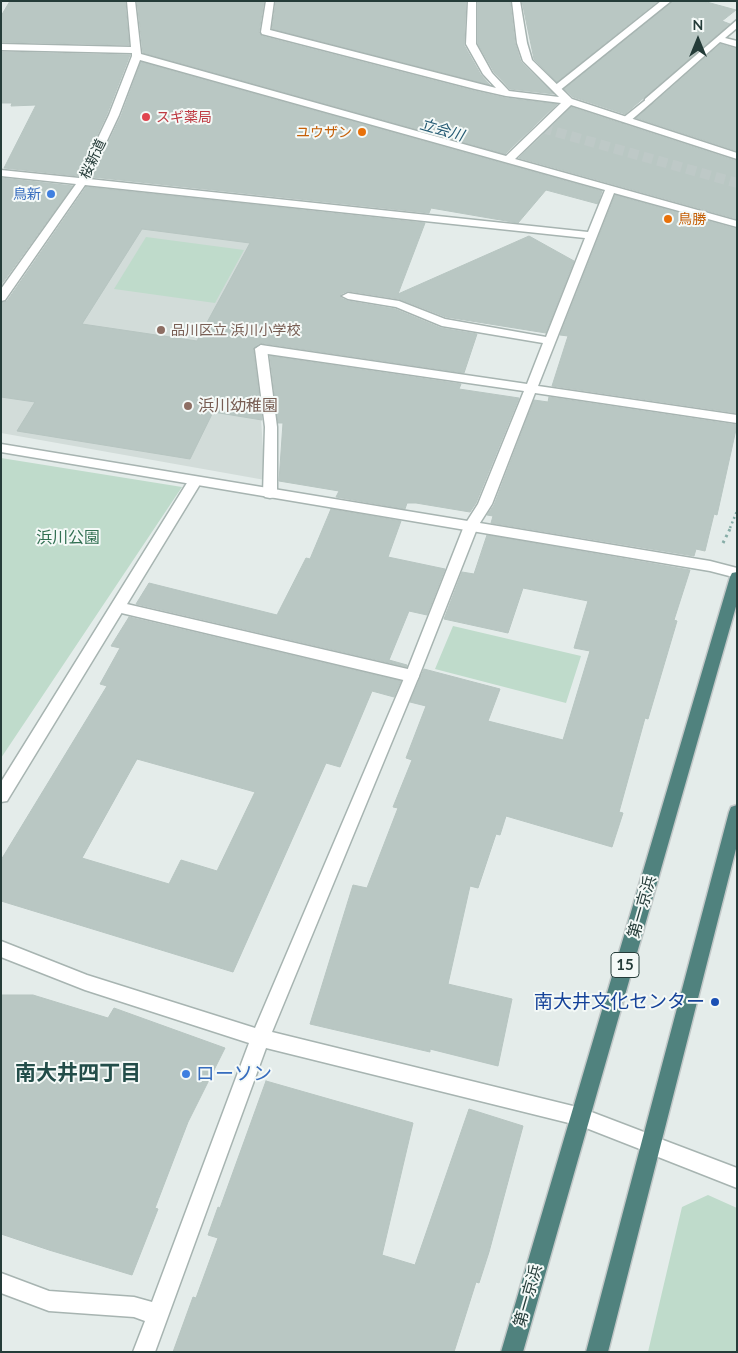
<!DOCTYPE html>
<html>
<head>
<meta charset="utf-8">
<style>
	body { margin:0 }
	#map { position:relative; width:738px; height:1353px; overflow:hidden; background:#e4ecea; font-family:Lato,sans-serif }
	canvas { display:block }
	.frame { position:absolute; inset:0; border:2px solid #253c39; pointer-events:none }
	.north { position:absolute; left:673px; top:15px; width:50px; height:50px; -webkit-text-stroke:4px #f4f9f7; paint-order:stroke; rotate:0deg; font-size:14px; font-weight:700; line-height:20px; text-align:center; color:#253c39 }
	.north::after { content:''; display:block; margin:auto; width:18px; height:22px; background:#253c39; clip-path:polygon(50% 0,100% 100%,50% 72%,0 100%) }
</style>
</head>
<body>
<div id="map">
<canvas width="738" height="1353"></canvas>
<div class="frame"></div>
<div class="north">N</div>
</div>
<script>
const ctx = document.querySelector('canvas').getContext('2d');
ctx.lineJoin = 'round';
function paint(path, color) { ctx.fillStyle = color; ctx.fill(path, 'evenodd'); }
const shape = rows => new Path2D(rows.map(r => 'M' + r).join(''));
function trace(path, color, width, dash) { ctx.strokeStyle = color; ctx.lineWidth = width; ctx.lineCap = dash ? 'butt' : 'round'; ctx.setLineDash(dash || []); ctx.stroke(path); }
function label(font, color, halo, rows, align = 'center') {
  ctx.font = font + ' Lato,"Noto Sans JP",sans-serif'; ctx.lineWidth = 4; ctx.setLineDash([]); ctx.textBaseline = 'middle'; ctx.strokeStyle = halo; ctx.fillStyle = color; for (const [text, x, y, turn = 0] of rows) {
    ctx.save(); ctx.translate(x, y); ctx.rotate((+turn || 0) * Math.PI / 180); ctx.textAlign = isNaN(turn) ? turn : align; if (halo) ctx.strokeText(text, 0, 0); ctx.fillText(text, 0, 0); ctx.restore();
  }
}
paint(shape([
	[93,187,301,209,280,249,256,341,265,480,1,433,1,320,84,196]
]), '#d2dcd9');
paint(shape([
	[146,237,244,250,215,303,114,289],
	[1,458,182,487,1,758],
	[453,626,581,656,566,703,435,669],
	[708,1195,737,1208,737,1352,648,1352,682,1207]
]), '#bfdbcb');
const building = shape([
	[10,1,125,1,129,45,1,42,1,16,10,1],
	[137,1,264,1,259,32,262,36,475,91,506,98,557,104,505,154,143,53,137,1],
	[276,1,466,1,464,45,481,75,490,85,272,29,276,1],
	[478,1,510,1,515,43,521,62,554,94,510,89,494,72,478,44,478,1],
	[522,1,658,1,557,82,534,59,522,1],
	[673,1,703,1,736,10,722,21,730,24,625,114,573,97,564,89,673,1],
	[720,44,737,49,737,151,636,118,720,44],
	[1,52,130,55,107,114,78,176,4,168,36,105,11,106,12,103,1,103,1,52],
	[141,62,602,191,598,204,546,190,518,223,431,208,429,213,92,177,121,116,141,62],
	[571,107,737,161,737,219,519,158,571,107],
	[1,178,73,186,1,285,1,178],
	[86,187,425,223,398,294,529,236,574,261,546,333,446,317,399,299,348,291,341,294,341,298,348,301,395,309,441,328,477,334,464,373,260,343,253,349,262,420,213,412,190,459,17,431,35,402,1,397,1,303,7,301,86,187],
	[142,229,250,243,197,341,82,324,142,229],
	[615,195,737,229,737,413,552,386,568,336,560,335,615,195],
	[270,356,461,384,459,389,519,398,476,503,470,512,416,503,407,503,405,509,336,497,339,491,279,481,283,423,278,423,270,356],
	[549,397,737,425,717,515,714,514,705,551,696,549,694,556,491,523,493,516,487,515,494,505,534,400,548,402,549,397],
	[331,509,401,521,388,557,445,569,427,615,409,611,389,660,407,665,407,667,136,604,149,583,277,615,306,558,310,559,331,509],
	[487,535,690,570,674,620,677,621,648,719,645,718,619,812,623,813,612,847,506,816,500,835,496,834,478,888,470,886,448,984,512,999,498,1066,430,1049,430,1052,310,1024,353,885,367,888,398,808,393,807,412,760,406,758,426,706,410,702,424,669,500,689,488,721,563,740,590,651,574,648,588,601,523,588,508,633,444,619,462,572,474,574,487,535],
	[129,617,401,681,394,697,372,691,340,767,326,763,233,972,1,901,1,860,107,686,100,684,120,648,111,646,129,617],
	[137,759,255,792,217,871,181,860,169,884,82,858,137,759],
	[1,995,33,995,108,1018,114,1008,225,1048,188,1122,155,1208,158,1209,132,1275,49,1250,1,1234,1,995],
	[266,1081,413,1123,382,1255,415,1265,469,1109,523,1126,489,1252,479,1283,476,1282,454,1352,173,1352,193,1297,196,1298,218,1238,208,1235,218,1207,220,1208,266,1081]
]);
paint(building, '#b9c7c3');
trace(building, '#b7c5c1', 1);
trace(shape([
	[542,128,737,183]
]), '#bec9c7', 10, [10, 5]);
const service = shape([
	[661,1,671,1,559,91,553,91,553,87,661,1],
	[648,98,651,99,651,103,629,122,623,122,623,118,648,98],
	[261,345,267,349,277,427,277,494,275,497,270,498,265,497,263,494,265,427,255,349,261,345],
	[118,602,412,670,417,672,419,676,417,680,412,682,113,611,111,607,113,603,118,602],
	[650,1135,737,1168,737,1188,643,1151,640,1144,643,1137,650,1135]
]);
const minor = shape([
	[127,1,135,1,141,54,506,156,561,103,506,96,475,89,262,34,261,32,266,1,274,1,270,30,496,88,483,74,466,44,468,1,476,1,476,44,492,73,509,91,559,97,523,61,517,43,512,1,520,1,527,43,532,60,572,99,737,153,737,159,571,105,515,159,737,221,737,227,614,193,538,386,737,415,737,423,535,393,492,504,478,526,419,676,272,1032,581,1108,657,1137,660,1144,657,1151,650,1153,581,1126,266,1048,155,1352,133,1352,145,1321,134,1317,49,1311,1,1293,1,1273,49,1291,134,1297,152,1302,249,1043,85,990,1,957,1,941,87,975,255,1028,405,676,464,526,478,504,524,391,261,353,255,349,261,345,527,384,543,343,442,326,396,307,348,299,342,296,348,293,399,301,445,319,546,337,585,238,85,185,5,300,1,301,1,289,76,184,1,176,1,170,79,178,109,115,132,56,132,53,1,50,1,44,131,47,127,1],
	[140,60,605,190,588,232,89,179,119,115,140,60],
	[737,20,737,28,725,38,737,41,737,47,720,42,651,103,645,103,645,99,737,20],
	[195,477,200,478,202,481,7,801,1,802,1,782,190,478,195,477]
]);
const tertiary = shape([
	[1,444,710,561,737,568,737,578,710,571,1,452,1,444]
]);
const trunk = shape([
	[737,572,737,603,523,1352,501,1352,730,577,732,573,737,572],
	[737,805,737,845,608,1352,586,1352,729,812,731,807,737,805]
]);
trace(service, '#a7b4b1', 3);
trace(minor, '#a7b4b1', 3);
trace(tertiary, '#a7b4b1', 3);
trace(trunk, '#c2c8c8', 3);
trace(shape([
	[730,528,737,511]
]), '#87ada7', 2.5, [2, 3]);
trace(shape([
	[723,543,731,527]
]), '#87ada7', 3, [2.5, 4]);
paint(service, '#fff');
paint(minor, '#fff');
paint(tertiary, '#fff');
paint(trunk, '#50827e');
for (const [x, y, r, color] of [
	[146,117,5,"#e0444e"],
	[362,132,5,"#e8710a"],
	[51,194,5,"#3f7fe0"],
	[668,219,5,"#e8710a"],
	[161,330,5,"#8d6e63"],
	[188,406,5,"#8d6e63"],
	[715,1002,5,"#1a4fb4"],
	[186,1074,5,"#3f7fe0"]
]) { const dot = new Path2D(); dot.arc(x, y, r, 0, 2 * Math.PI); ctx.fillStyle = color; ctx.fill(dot); trace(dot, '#f4f9f7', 2); }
label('14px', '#be3a42', '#f4f9f7', [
	["スギ薬局",156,117]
], 'left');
label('14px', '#c56008', '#f4f9f7', [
	["ユウザン",352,132],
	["鳥勝",678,219,"left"]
], 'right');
label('14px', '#253c39', '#f4f9f7', [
	["桜新道",93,159,-65]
]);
label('14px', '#366cbe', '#f4f9f7', [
	["鳥新",41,194]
], 'right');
label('14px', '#785e54', '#f4f9f7', [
	["品川区立 浜川小学校",171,330]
], 'left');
label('italic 15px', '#245a73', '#f4f9f7', [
	["立会川",442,130,16]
]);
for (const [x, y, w] of [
	[625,965,28]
]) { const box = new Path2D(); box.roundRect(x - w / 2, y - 12.5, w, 25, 4); ctx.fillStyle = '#f4f9f7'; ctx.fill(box); trace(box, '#253c39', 1); }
label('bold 15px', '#253c39', null, [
	["15",625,965]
]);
label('16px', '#785e54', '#f4f9f7', [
	["浜川幼稚園",198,406]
], 'left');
label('16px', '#327053', '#f4f9f7', [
	["浜川公園",68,538]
]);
label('16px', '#253c39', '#f4f9f7', [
	["第一京浜",642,907,-74],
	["第一京浜",528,1296,-74]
]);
label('19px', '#164399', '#f4f9f7', [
	["南大井文化センター",705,1002]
], 'right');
label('19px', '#366cbe', '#f4f9f7', [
	["ローソン",196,1074]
], 'left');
label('bold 21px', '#224d49', '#f4f9f7', [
	["南大井四丁目",78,1073]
]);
</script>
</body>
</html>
